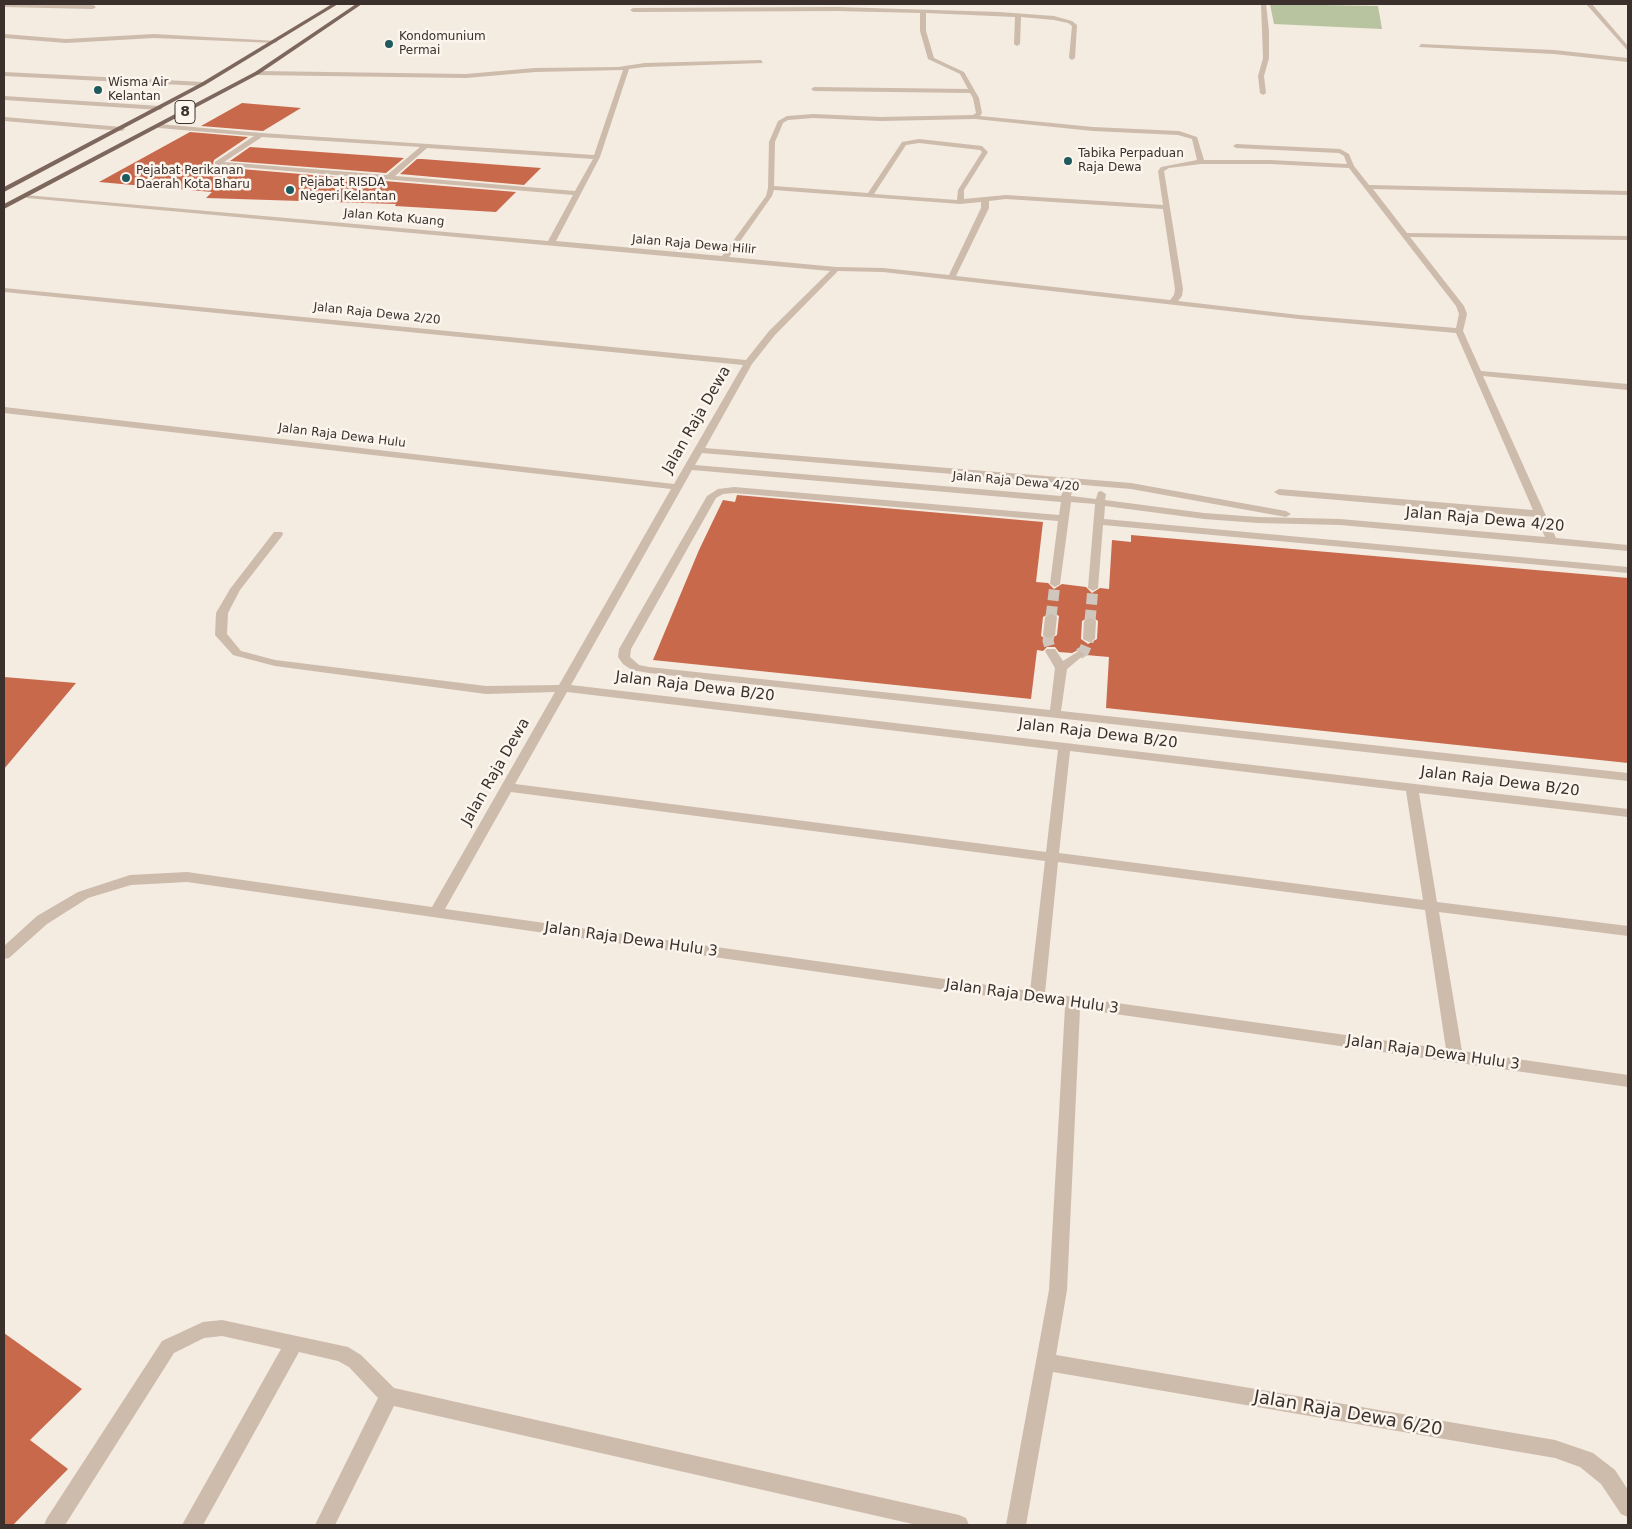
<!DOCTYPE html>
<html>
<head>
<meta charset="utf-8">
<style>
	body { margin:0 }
	#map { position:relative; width:1632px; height:1529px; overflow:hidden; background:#f4ebe1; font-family:"DejaVu Sans",sans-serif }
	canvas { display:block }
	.frame { position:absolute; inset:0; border:5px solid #3b302b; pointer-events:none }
</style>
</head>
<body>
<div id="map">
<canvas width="1632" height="1529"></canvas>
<div class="frame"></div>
</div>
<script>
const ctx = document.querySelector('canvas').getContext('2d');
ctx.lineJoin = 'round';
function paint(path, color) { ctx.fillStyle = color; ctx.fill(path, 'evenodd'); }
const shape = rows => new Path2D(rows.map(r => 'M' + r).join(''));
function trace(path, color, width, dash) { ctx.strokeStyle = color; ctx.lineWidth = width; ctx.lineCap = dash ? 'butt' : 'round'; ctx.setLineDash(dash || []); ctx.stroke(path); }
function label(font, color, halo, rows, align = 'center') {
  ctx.font = font + ' "DejaVu Sans",sans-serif'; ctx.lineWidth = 5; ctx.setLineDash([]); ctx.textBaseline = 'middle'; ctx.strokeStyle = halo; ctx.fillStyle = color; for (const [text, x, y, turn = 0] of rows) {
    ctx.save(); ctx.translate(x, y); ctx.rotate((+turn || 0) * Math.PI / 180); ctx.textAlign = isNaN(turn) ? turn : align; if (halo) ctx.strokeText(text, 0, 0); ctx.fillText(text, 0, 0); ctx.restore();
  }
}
paint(shape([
	[1270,4,1378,6,1382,29,1274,24]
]), '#b8c4a0');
paint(shape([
	[242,103,301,108,263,131,201,126],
	[190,132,248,137,214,160,213,164,217,167,516,192,496,212,395,206,396,204,206,198,212,192,99,182],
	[250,147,404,158,386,173,230,161],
	[417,159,422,159,541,168,524,185,400,174],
	[737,495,1043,522,1036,582,1048,583,1054,589,1062,584,1086,587,1092,593,1100,588,1109,589,1112,540,1131,542,1131,535,1628,578,1628,763,1106,708,1109,657,1086,655,1086,652,1080,649,1072,653,1059,652,1055,647,1047,647,1043,651,1037,650,1031,699,653,660,699,550,723,500,735,502],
	[1052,612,1059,616,1057,635,1048,640,1041,636,1043,617],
	[1091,616,1098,621,1097,639,1088,644,1081,639,1082,621],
	[4,677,76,683,4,769],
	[4,1333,82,1389,30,1440,68,1469,13,1525,4,1525]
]), '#c8694b');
trace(shape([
	[1051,617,1055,584],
	[1090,621,1093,588],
	[1049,635,1048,641,1051,651],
	[1079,654,1084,651,1089,639]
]), '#cfc6bd', 11, [11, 5.5]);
paint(shape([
	[4,4,93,5,96,7,93,9,4,7,4,4],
	[1261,4,1266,4,1269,31,1269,58,1264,76,1266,93,1263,95,1260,93,1258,76,1263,58,1261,4],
	[1586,4,1592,4,1628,46,1628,51,1586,4],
	[837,7,999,12,1054,16,1072,21,1077,25,1075,58,1072,60,1069,58,1072,26,1068,23,1054,20,1021,17,1020,44,1017,46,1014,44,1015,17,926,13,926,31,934,58,964,72,979,98,982,113,980,116,1093,127,1179,131,1197,137,1204,160,1270,160,1347,164,1344,156,1339,153,1236,148,1233,146,1236,144,1340,149,1349,154,1354,166,1369,185,1628,191,1628,195,1373,189,1407,233,1628,236,1628,240,1410,237,1464,306,1467,314,1463,331,1481,371,1628,384,1628,390,1483,376,1556,538,1628,545,1628,551,1340,525,1258,523,1204,519,1105,506,1104,519,1628,567,1628,573,1103,525,1098,588,1093,591,1088,588,1095,504,1071,502,1060,584,1055,587,1050,584,1058,521,734,493,723,494,716,498,631,649,630,657,639,665,649,667,1050,710,1055,668,1045,651,1047,649,1055,649,1063,661,1079,651,1085,654,1067,669,1061,711,1628,773,1628,781,649,673,632,670,623,664,618,657,619,649,707,496,718,489,734,487,1059,515,1061,502,692,470,571,685,1628,809,1628,817,1419,793,1437,902,1628,926,1628,936,1439,912,1462,1051,1628,1075,1628,1087,1080,1009,1067,1290,1056,1355,1555,1440,1593,1453,1615,1470,1628,1490,1628,1517,1621,1514,1601,1484,1580,1467,1555,1458,1053,1372,1026,1525,1006,1525,1049,1290,1065,1007,187,882,131,885,88,898,47,924,9,958,4,959,4,946,37,916,78,892,130,875,187,872,432,907,555,692,486,694,275,666,233,655,215,635,216,613,230,589,274,532,282,532,283,534,282,536,240,590,228,613,227,634,241,651,275,660,486,686,559,685,671,489,4,413,4,407,674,484,743,365,4,292,4,288,746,360,769,331,830,271,27,198,24,196,25,195,548,241,573,195,217,165,215,164,215,162,254,136,159,128,156,126,159,124,261,133,594,155,623,70,535,72,466,78,257,75,254,73,257,71,466,74,535,68,618,67,645,63,761,60,763,63,645,67,629,69,600,157,556,241,722,256,766,196,768,188,769,142,778,121,787,116,813,114,881,117,973,115,976,113,973,98,970,93,814,91,811,89,814,87,968,89,960,74,928,59,920,31,920,13,837,11,633,12,630,10,633,8,837,7],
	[813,118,881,121,975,119,1093,131,1178,135,1192,139,1197,160,1161,167,1158,171,1163,205,1006,195,964,199,964,190,988,152,982,146,919,139,902,142,868,193,774,186,775,142,783,123,788,120,813,118],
	[262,137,420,147,387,175,224,162,262,137],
	[919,143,980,150,982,152,958,190,957,200,874,194,906,145,919,143],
	[427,148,593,159,575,191,395,176,427,148],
	[1201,164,1270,164,1349,168,1456,306,1459,314,1456,328,1299,315,1178,301,1182,296,1183,289,1164,171,1169,168,1201,164],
	[774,190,960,204,981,202,981,208,949,275,883,268,836,267,729,257,772,196,774,190],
	[1006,199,1163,209,1175,289,1174,295,1170,300,956,276,989,208,989,201,1006,199],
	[838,271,883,272,1299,319,1456,333,1533,510,1279,489,1274,492,1279,495,1536,517,1545,537,1340,519,1258,517,1204,513,1105,500,1106,494,1101,491,1098,492,1096,499,1071,496,1072,491,1067,488,1064,489,1061,496,695,465,702,453,1131,489,1286,517,1291,514,1286,511,1131,483,705,448,752,364,775,335,838,271],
	[567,692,1058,750,1046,852,515,784,567,692],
	[1070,751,1406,791,1423,900,1059,853,1070,751],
	[511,792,1045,861,1030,991,445,909,511,792],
	[1058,862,1425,910,1446,1049,1045,993,1058,862],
	[4,34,66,39,154,34,278,41,275,43,154,38,66,43,4,38,4,34],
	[1421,44,1554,50,1628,58,1628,62,1554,54,1419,47,1421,44],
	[4,72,203,82,206,84,203,86,4,76,4,72],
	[4,96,160,106,163,108,160,110,4,100,4,96],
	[4,117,122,127,125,129,122,131,4,121,4,117],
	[1051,614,1057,617,1055,635,1049,638,1043,635,1045,617,1051,614],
	[1090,618,1096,621,1095,639,1089,642,1083,639,1084,621,1090,618],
	[222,1320,348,1347,361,1355,394,1388,959,1515,966,1518,969,1525,917,1525,394,1406,335,1525,315,1525,378,1398,349,1367,338,1361,299,1352,203,1525,182,1525,281,1349,222,1336,204,1338,174,1353,65,1525,44,1525,47,1518,162,1341,203,1322,222,1320]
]), '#cdbbac');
paint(shape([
	[332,4,338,4,205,85,4,192,4,187,201,83,332,4],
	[356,4,362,4,259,74,4,209,4,204,255,72,356,4]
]), '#7d675c');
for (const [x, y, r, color] of [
	[389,44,5,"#1f5a5e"],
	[98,90,5,"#1f5a5e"],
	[1068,161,5,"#1f5a5e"],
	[126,178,5,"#1f5a5e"],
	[290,190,5,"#1f5a5e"]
]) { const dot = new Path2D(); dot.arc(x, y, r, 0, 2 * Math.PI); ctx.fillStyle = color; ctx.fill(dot); trace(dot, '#fbf5ee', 2); }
label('12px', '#3b302b', '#fbf5ee', [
	["Kondomunium",399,37],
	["Permai",399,51],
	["Wisma Air",108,83],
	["Kelantan",108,97],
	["Tabika Perpaduan",1078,154],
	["Raja Dewa",1078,168],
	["Pejabat Perikanan",136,171],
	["Daerah Kota Bharu",136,185],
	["Pejabat RISDA",300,183],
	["Negeri Kelantan",300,197]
], 'left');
label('12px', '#3b302b', '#fbf5ee', [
	["Jalan Kota Kuang",394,218,5],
	["Jalan Raja Dewa Hilir",694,245,5],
	["Jalan Raja Dewa 2/20",377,314,6],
	["Jalan Raja Dewa Hulu",342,436,7],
	["Jalan Raja Dewa 4/20",1016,482,5]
]);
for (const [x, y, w] of [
	[185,112,20]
]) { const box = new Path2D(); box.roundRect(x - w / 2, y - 11.5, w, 23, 4); ctx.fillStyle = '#fbf5ee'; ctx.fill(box); trace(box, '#3b302b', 1); }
label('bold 14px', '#3b302b', null, [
	["8",185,112]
]);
label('15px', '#3b302b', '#fbf5ee', [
	["Jalan Raja Dewa",697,420,-60],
	["Jalan Raja Dewa 4/20",1485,520,5],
	["Jalan Raja Dewa B/20",695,687,7],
	["Jalan Raja Dewa B/20",1098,734,7],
	["Jalan Raja Dewa",496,772,-60],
	["Jalan Raja Dewa B/20",1500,782,7],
	["Jalan Raja Dewa Hulu 3",631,940,8],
	["Jalan Raja Dewa Hulu 3",1032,997,8],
	["Jalan Raja Dewa Hulu 3",1433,1053,8]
]);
label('18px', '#3b302b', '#fbf5ee', [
	["Jalan Raja Dewa 6/20",1348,1414,10]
]);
</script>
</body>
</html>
